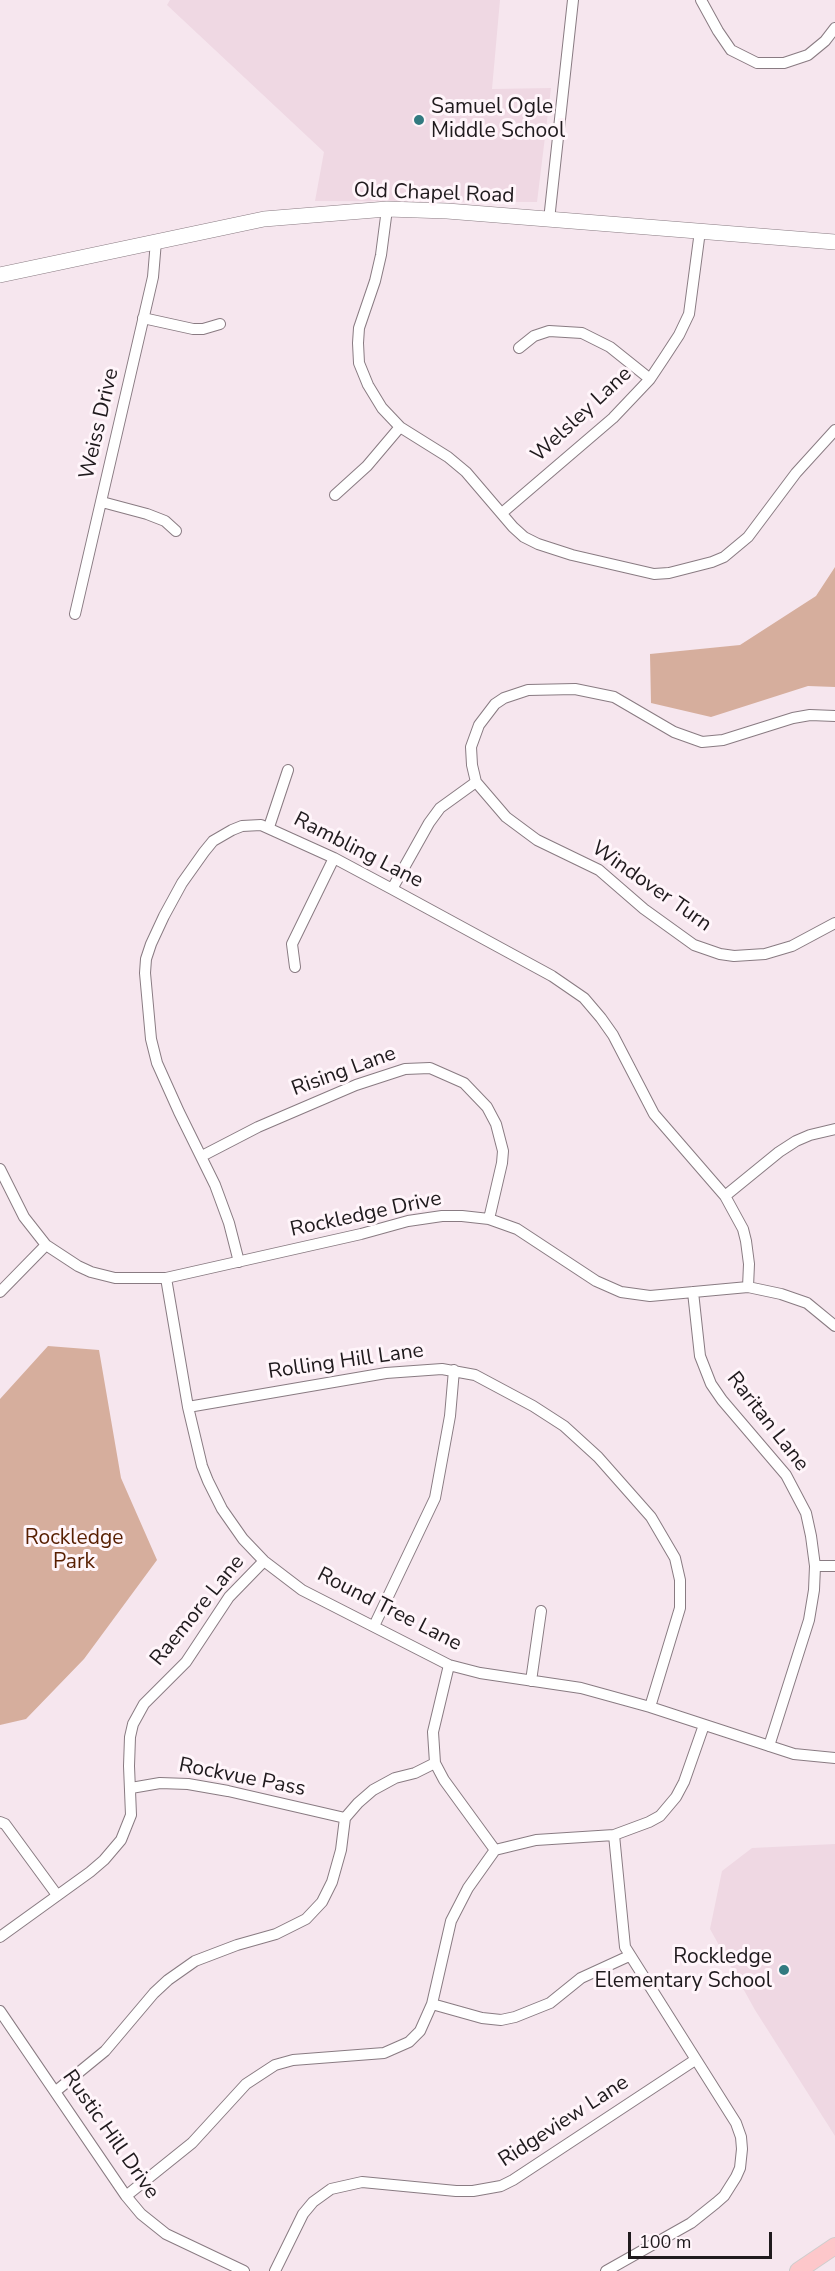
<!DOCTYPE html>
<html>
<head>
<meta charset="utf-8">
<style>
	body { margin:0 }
	#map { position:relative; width:835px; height:2271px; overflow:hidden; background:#f6e6ee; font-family:"Nunito Sans",sans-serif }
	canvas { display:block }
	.scale { position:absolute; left:628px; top:2232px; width:144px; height:27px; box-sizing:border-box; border:3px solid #1f1a1d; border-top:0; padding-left:8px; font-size:18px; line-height:21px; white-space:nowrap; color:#1f1a1d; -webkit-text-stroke:4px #fff5fa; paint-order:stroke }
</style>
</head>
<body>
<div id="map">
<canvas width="835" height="2271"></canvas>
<div class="scale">100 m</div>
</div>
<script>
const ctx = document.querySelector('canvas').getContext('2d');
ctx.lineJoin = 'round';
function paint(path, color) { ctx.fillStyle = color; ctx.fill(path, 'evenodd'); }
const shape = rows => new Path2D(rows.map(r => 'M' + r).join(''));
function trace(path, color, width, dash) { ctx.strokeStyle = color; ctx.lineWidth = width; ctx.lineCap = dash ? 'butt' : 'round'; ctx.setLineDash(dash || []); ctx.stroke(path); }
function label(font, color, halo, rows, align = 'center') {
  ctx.font = font + ' "Nunito Sans",sans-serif'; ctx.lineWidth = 6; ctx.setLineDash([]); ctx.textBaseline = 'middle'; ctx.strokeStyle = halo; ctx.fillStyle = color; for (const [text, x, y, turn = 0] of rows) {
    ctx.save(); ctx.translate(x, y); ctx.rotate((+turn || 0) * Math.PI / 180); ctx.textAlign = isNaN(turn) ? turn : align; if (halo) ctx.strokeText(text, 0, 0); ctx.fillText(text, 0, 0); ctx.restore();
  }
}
paint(shape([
	[170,0,500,0,492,89,551,88,537,202,315,201,324,152,167,5],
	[835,1844,835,2136,755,2010,710,1929,722,1871,752,1848]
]), '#efd8e3');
paint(shape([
	[835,567,835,687,808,686,711,717,651,703,650,654,740,645,816,596],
	[48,1346,99,1350,121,1478,157,1560,84,1659,26,1719,0,1725,0,1399]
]), '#d6ae9d');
const street = shape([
	[701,0,718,31,731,50,757,63,784,63,808,55,825,41,835,28],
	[387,209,381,255,375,281,359,328,358,343,359,363,368,385,382,408,400,427,448,457,466,472,513,527,524,537,538,544,572,555,654,574,669,573,712,562,724,557,748,537,796,473,835,430],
	[549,220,573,0],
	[143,318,193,329,203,329,220,324],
	[519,348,534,336,549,331,582,333,610,347,650,379],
	[335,495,367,466,400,427],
	[102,502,147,514,165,521,176,531],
	[502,513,613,418,650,379,664,358,679,335,689,314,700,231],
	[75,614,153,277,156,241],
	[835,716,810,715,793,718,723,740,702,742,674,732,614,697,575,689,528,690,504,698,495,704,479,725,471,747,472,765,476,782,506,817,537,840,599,870,644,909,694,945,720,954,734,956,765,954,792,946,835,923],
	[269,827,288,770],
	[392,889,429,823,440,808,476,782],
	[295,967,292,944,334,858],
	[202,1156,258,1127,356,1085,405,1069,430,1068,464,1083,487,1107,496,1124,503,1151,502,1163,489,1219],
	[0,1169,24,1217,46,1245,78,1266,91,1272,115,1278,166,1278,361,1234,408,1221,442,1216,462,1216,489,1219,517,1229,596,1281,621,1292,650,1296,748,1287,781,1294,807,1303,835,1326],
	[725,1196,779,1152,796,1141,810,1135,835,1129],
	[239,1262,229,1223,215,1185,179,1112,157,1063,151,1039,145,973,146,959,151,944,164,916,182,883,204,852,213,841,232,830,242,826,261,825,334,858,392,889,552,976,584,998,601,1018,613,1035,654,1114,725,1196,743,1229,746,1241,749,1264,748,1287],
	[166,1278,188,1407,202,1466,208,1481,222,1509,243,1539,264,1561,302,1590,449,1665,480,1673,581,1688,650,1707,794,1754,835,1758],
	[0,1292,46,1245],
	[693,1292,700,1356,711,1384,722,1400,786,1475,806,1513,811,1536,815,1566,814,1590,809,1620,769,1746],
	[188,1407,386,1373,442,1369,475,1375,533,1406,564,1426,598,1457,651,1517,675,1558,680,1580,680,1608,650,1707],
	[815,1566,835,1566],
	[374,1626,435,1498,450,1416,454,1370],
	[449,1665,433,1732,435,1763,444,1780,495,1850],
	[531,1681,541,1611],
	[131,1788,160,1783,188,1784,228,1791,345,1818],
	[0,1822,5,1824,57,1895],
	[0,1937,90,1872,104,1860,121,1840,131,1815,129,1766,130,1737,133,1724,144,1704,186,1662,229,1597,264,1561],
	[432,2004,482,2018,501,2020,515,2017,550,2003,581,1978,629,1956],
	[0,2011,126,2196,141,2214,166,2234,244,2271],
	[56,2091,105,2051,154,1993,168,1980,195,1961,237,1945,276,1934,306,1919,322,1902,332,1882,341,1850,345,1818,358,1803,373,1790,395,1778,415,1773,435,1763],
	[126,2196,192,2143,246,2084,275,2065,293,2060,384,2053,409,2042,420,2031,432,2004,451,1921,468,1888,495,1850,536,1840,614,1835,649,1822,660,1816,676,1797,684,1782,704,1725],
	[275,2271,303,2214,313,2202,331,2189,362,2182,456,2191,473,2191,501,2186,513,2180,695,2060],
	[606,2271,691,2223,716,2203,724,2196,736,2177,740,2168,742,2149,741,2137,736,2123,625,1947,614,1835]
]);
const secondary = shape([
	[0,275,264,219,387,209,447,211,835,242]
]);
const primary = shape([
	[798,2271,835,2246]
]);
trace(street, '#897b82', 12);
trace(secondary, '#897b82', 16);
trace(primary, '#cecdcd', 18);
trace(street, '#fff', 10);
trace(secondary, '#fff', 15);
trace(primary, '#fdc7ca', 16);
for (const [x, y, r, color] of [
	[419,120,6,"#327a80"],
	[784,1970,6,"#327a80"]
]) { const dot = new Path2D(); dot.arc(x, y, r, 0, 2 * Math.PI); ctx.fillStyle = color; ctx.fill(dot); trace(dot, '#fff5fa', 2); }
label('21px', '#1f1a1d', '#fff5fa', [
	["Samuel Ogle",431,108],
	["Middle School",431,132],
	["Rockledge",772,1958,"right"],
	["Elementary School",772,1982,"right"]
], 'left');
label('21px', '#1f1a1d', '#fff5fa', [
	["Old Chapel Road",434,194,2],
	["Welsley Lane",582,415,-43],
	["Weiss Drive",100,424,-77],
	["Rambling Lane",358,851,27],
	["Windover Turn",651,887,35],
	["Rising Lane",344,1072,-20],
	["Rockledge Drive",366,1215,-12],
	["Rolling Hill Lane",346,1362,-8],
	["Raritan Lane",767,1422,52],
	["Round Tree Lane",389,1610,27],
	["Raemore Lane",198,1611,-51],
	["Rockvue Pass",242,1778,11],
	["Ridgeview Lane",564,2122,-33],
	["Rustic Hill Drive",110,2135,55]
]);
label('21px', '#571e00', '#fff5fa', [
	["Rockledge",74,1539],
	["Park",74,1563]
]);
</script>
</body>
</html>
